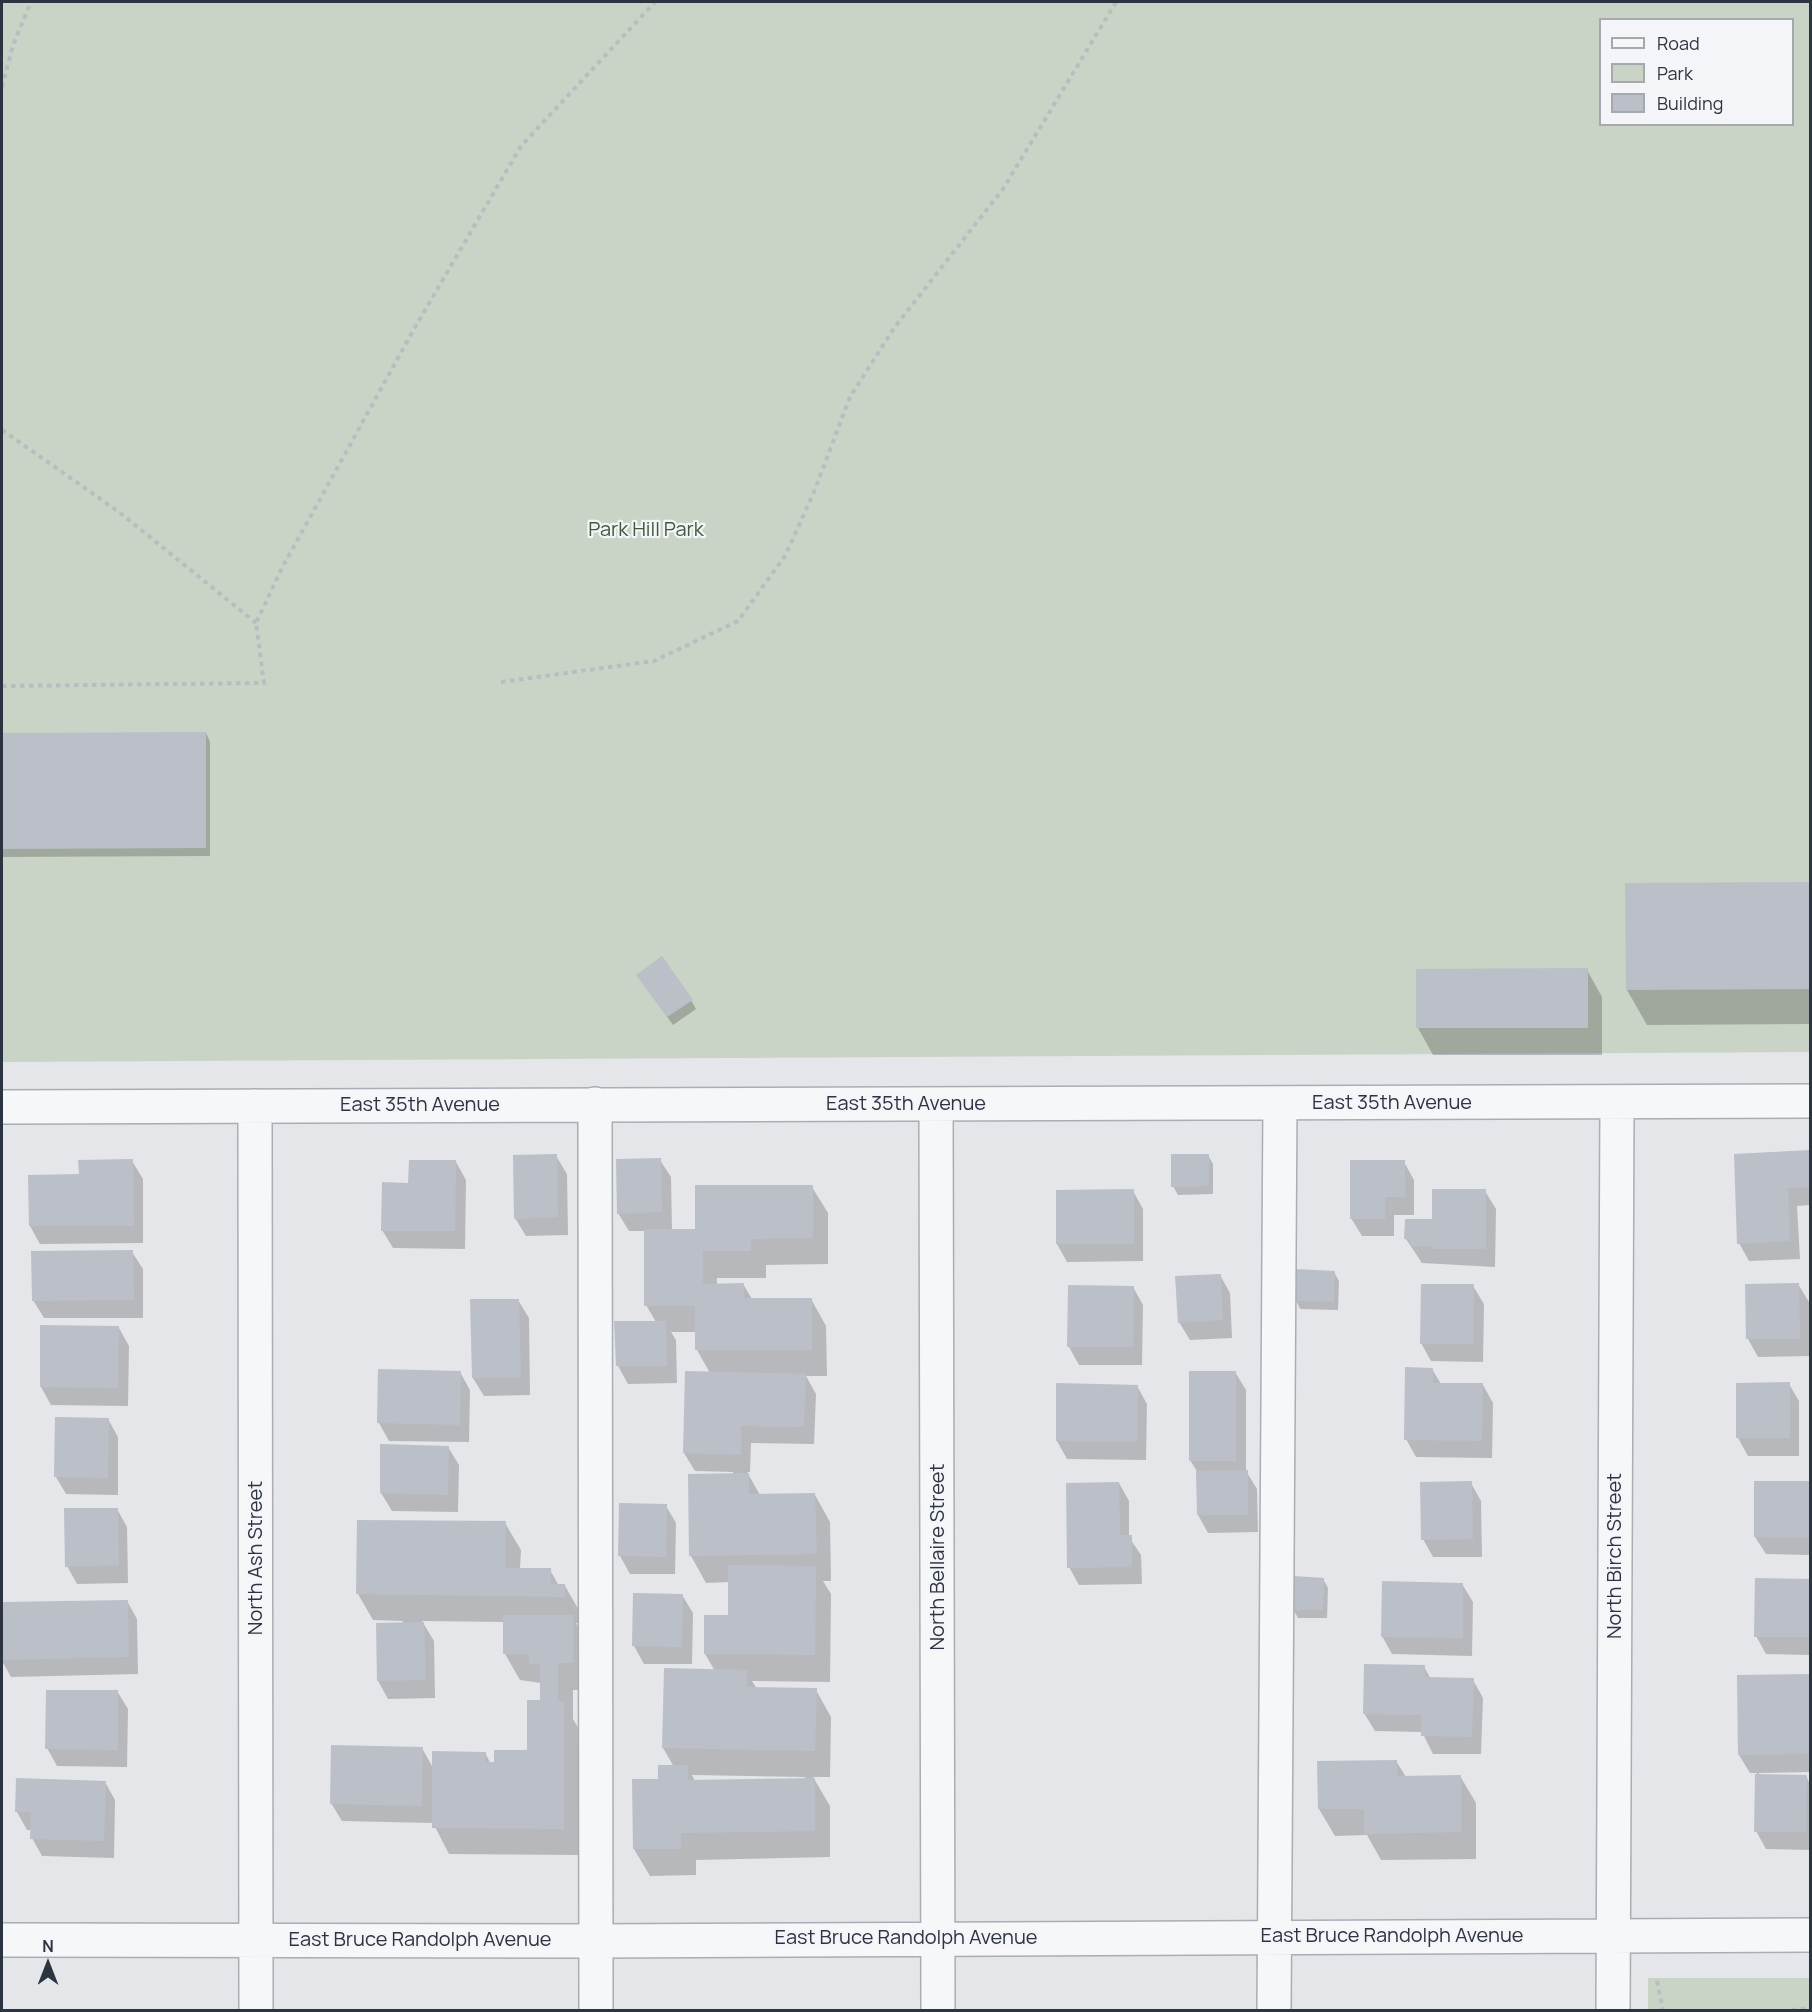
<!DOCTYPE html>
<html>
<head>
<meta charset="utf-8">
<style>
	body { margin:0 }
	#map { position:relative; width:1812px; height:2012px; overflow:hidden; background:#e4e6ea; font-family:Manrope,sans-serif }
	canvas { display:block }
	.frame { position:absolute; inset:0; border:3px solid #2d3441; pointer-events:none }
	.legend { position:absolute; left:1599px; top:18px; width:195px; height:108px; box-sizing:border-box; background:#f3f5f8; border:2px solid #a4a8af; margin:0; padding:8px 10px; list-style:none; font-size:18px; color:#2d3441 }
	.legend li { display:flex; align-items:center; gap:12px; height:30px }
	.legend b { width:30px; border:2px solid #a4a8af }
	.north { position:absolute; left:18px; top:1934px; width:60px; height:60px; -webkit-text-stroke:4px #f3f5f8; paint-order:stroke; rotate:0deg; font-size:16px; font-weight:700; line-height:24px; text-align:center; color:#2d3441 }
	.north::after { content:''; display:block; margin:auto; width:21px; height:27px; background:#2d3441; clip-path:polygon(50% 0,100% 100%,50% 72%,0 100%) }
</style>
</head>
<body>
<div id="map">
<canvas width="1812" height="2012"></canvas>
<div class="frame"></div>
<ul class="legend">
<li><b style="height:8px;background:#f6f7f9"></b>Road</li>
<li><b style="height:16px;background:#c9d3c6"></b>Park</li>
<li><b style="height:16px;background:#bbbfc7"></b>Building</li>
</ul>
<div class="north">N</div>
</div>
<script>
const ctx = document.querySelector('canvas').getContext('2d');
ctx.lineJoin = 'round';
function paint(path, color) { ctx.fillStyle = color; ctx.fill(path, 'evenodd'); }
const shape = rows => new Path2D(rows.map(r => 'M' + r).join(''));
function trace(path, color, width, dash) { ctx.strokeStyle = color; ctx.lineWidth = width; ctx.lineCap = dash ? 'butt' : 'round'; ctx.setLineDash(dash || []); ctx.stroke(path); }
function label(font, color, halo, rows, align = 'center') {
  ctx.font = font + ' Manrope,sans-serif'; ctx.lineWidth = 4.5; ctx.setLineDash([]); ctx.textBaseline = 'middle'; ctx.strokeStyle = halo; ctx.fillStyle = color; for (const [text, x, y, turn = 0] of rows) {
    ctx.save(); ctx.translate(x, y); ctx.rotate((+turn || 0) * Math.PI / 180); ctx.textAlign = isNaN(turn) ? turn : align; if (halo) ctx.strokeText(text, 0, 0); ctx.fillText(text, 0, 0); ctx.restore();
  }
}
paint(shape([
	[2,2,1810,2,1810,1052,2,1062],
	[1600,20,1792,20,1792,124,1600,124],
	[1648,1978,1810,1978,1810,2010,1648,2010]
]), '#c9d3c6');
paint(shape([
	[206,733,210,742,210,856,2,857,2,734],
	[1810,883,1810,1024,1647,1025,1627,990,1627,884],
	[1587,970,1602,997,1602,1055,1433,1055,1418,1028],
	[643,983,691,1000,696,1009,673,1025],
	[1810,1152,1810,1205,1797,1206,1800,1259,1749,1261,1739,1243,1735,1155],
	[1208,1155,1213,1164,1213,1194,1178,1195,1173,1186],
	[556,1156,567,1174,568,1235,526,1236,515,1218],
	[660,1160,671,1177,672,1231,696,1231,812,1187,828,1213,828,1264,766,1265,766,1278,717,1278,717,1285,743,1284,752,1299,811,1299,826,1326,827,1376,806,1376,816,1394,814,1444,751,1443,750,1472,747,1472,760,1495,815,1495,830,1522,831,1581,823,1581,831,1594,830,1682,752,1681,757,1689,816,1690,831,1717,830,1777,813,1777,830,1806,830,1857,696,1860,696,1875,650,1876,634,1849,633,1780,659,1780,674,1767,663,1748,715,1671,705,1654,729,1617,730,1582,706,1583,691,1556,733,1475,733,1472,695,1471,684,1453,710,1373,697,1350,697,1332,671,1332,676,1340,677,1383,628,1384,618,1366,656,1322,646,1305,645,1231,629,1231,618,1213],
	[692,1775,805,1777,805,1780,695,1781],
	[132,1161,143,1179,143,1243,40,1244,30,1226,30,1177,80,1176],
	[456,1162,466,1180,465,1249,393,1248,382,1230],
	[1404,1162,1414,1180,1414,1215,1394,1215,1394,1236,1362,1236,1351,1218],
	[1133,1191,1143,1209,1143,1261,1067,1262,1057,1244],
	[1485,1191,1496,1209,1495,1267,1422,1263,1406,1239],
	[132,1252,143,1269,143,1318,44,1318,33,1300],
	[1334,1272,1339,1281,1338,1310,1300,1309,1296,1300],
	[1220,1275,1230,1293,1232,1338,1190,1340,1179,1322],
	[1798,1284,1809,1302,1809,1356,1758,1357,1748,1339],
	[1473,1286,1484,1304,1483,1362,1431,1361,1421,1343],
	[1133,1287,1143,1305,1142,1365,1079,1365,1069,1347],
	[518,1300,529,1318,530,1395,484,1396,473,1378,472,1301],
	[119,1328,129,1346,128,1406,51,1405,41,1387],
	[1432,1369,1441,1384,1483,1385,1493,1403,1492,1458,1416,1457,1406,1439],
	[380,1371,460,1372,470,1390,469,1442,389,1441,379,1423],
	[1235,1372,1246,1390,1246,1471,1257,1489,1258,1532,1208,1533,1198,1515,1198,1473,1190,1460],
	[1738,1384,1789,1384,1799,1401,1799,1456,1748,1456,1738,1438],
	[1137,1386,1147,1404,1146,1460,1067,1459,1057,1441],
	[108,1419,118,1437,118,1495,66,1494,56,1477],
	[448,1447,459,1465,458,1512,392,1511,381,1493],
	[1756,1482,1810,1483,1810,1555,1766,1554,1755,1537],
	[1119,1483,1129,1501,1129,1537,1141,1555,1142,1584,1079,1585,1069,1567],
	[1471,1483,1481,1501,1482,1557,1433,1557,1423,1539],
	[666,1506,676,1523,675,1574,630,1574,620,1556],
	[117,1509,127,1527,128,1583,77,1584,67,1566],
	[505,1523,521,1550,520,1569,550,1570,559,1586,565,1586,580,1612,580,1623,576,1623,588,1643,588,1690,573,1690,573,1719,579,1729,578,1855,449,1854,433,1823,342,1821,331,1803,422,1748,433,1768,485,1753,491,1764,495,1764,528,1752,541,1701,541,1683,520,1680,505,1654,505,1622,422,1621,434,1641,435,1698,388,1699,378,1681,403,1621,373,1620,358,1594],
	[1323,1579,1328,1588,1327,1618,1298,1618,1293,1609],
	[1756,1579,1810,1580,1810,1655,1766,1654,1756,1636],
	[1462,1584,1473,1602,1472,1656,1392,1654,1382,1636],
	[682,1595,693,1613,692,1664,644,1664,634,1646],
	[127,1601,137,1619,138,1674,11,1677,2,1661,2,1604],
	[1424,1667,1431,1679,1473,1680,1483,1698,1481,1754,1433,1754,1422,1732,1375,1731,1364,1713],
	[1810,1676,1810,1772,1759,1773,1759,1775,1806,1776,1810,1784,1810,1850,1766,1849,1756,1831,1757,1773,1750,1773,1739,1755,1738,1677],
	[117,1691,128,1709,127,1767,57,1766,47,1748],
	[1396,1761,1406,1777,1460,1776,1476,1803,1476,1859,1381,1860,1367,1835,1335,1836,1319,1809,1319,1762],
	[105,1782,115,1800,114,1858,42,1856,32,1838,32,1830,27,1830,17,1812]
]), '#0003');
paint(shape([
	[206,732,206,848,2,849,2,733],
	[1810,882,1810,989,1626,990,1625,883],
	[662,956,693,1000,667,1017,636,975],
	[1588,968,1588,1028,1416,1028,1416,969],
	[1810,1150,1810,1187,1788,1188,1790,1241,1737,1244,1734,1154],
	[557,1154,558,1217,514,1219,513,1155],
	[1171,1154,1209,1154,1209,1186,1171,1187],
	[661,1158,662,1212,617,1214,616,1159],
	[133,1159,134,1226,29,1226,28,1175,79,1174,78,1160],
	[409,1160,456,1160,455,1231,381,1231,382,1182,408,1183],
	[1350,1160,1405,1160,1405,1197,1385,1197,1385,1219,1350,1219],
	[695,1185,813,1185,813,1238,751,1239,751,1251,703,1251,703,1284,744,1283,744,1298,812,1298,812,1350,695,1350,695,1306,644,1306,644,1229,695,1229],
	[1134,1189,1134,1244,1056,1244,1056,1190],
	[1432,1189,1486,1189,1486,1249,1433,1249,1433,1246,1410,1246,1410,1240,1404,1239,1405,1219,1432,1219],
	[133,1250,134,1300,32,1301,31,1251],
	[1295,1269,1335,1271,1334,1302,1294,1301],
	[1221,1274,1223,1320,1178,1323,1175,1276],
	[1799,1283,1800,1339,1746,1339,1745,1284],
	[1421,1284,1474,1284,1473,1344,1420,1344],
	[1068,1285,1134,1286,1133,1347,1067,1347],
	[470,1299,519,1299,521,1378,472,1378],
	[614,1321,666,1321,667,1366,616,1366],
	[40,1325,119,1326,118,1388,40,1387],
	[1405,1367,1433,1368,1433,1383,1483,1383,1482,1441,1404,1440],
	[378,1369,461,1371,460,1425,377,1423],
	[685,1371,806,1374,804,1427,741,1426,741,1455,683,1453],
	[1189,1371,1236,1371,1236,1461,1189,1461],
	[1790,1382,1790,1438,1736,1438,1736,1383],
	[1056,1383,1138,1385,1137,1442,1056,1441],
	[55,1417,109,1418,108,1478,54,1477],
	[380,1444,449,1446,448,1495,380,1493],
	[1248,1470,1248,1515,1197,1515,1196,1471],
	[749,1473,749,1494,815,1493,817,1554,689,1556,688,1474],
	[1472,1481,1473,1539,1421,1540,1420,1482],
	[1754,1481,1810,1481,1810,1538,1754,1537],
	[1119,1482,1120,1535,1132,1535,1132,1567,1067,1568,1066,1483],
	[619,1503,667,1504,666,1557,618,1556],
	[64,1508,118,1508,119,1565,65,1567],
	[357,1520,506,1521,505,1568,551,1568,551,1584,565,1584,565,1597,356,1594],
	[728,1565,816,1566,815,1655,704,1654,704,1615,728,1615],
	[1293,1576,1324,1578,1323,1610,1291,1610],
	[1755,1578,1810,1579,1810,1637,1754,1637],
	[1382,1581,1463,1583,1463,1638,1381,1637],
	[633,1593,683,1594,682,1647,632,1646],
	[128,1600,129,1657,2,1660,2,1602],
	[503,1615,573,1615,573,1663,558,1663,558,1701,564,1701,564,1829,432,1828,432,1751,486,1752,486,1762,494,1762,494,1750,527,1750,527,1700,540,1700,540,1664,529,1664,529,1654,503,1654],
	[424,1622,426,1680,377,1681,376,1623],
	[1364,1664,1425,1665,1425,1677,1474,1678,1472,1737,1421,1736,1421,1715,1363,1714],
	[664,1668,747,1670,747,1687,817,1688,815,1751,662,1748],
	[1810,1674,1810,1754,1738,1755,1737,1675],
	[46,1690,118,1690,118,1750,45,1749],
	[331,1745,423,1747,422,1806,330,1804],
	[1397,1760,1397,1776,1461,1775,1461,1832,1364,1834,1364,1809,1318,1809,1317,1761],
	[658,1765,688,1765,688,1780,815,1778,815,1831,681,1833,681,1849,633,1849,632,1779,658,1779],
	[1755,1774,1807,1775,1806,1832,1754,1832],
	[16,1778,106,1781,104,1841,30,1839,31,1812,15,1812]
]), '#bbbfc7');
const minor = shape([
	[595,1104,596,2010],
	[936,1104,938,2010],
	[255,1106,256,2010],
	[2,1107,1810,1101],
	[2,1940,595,1941,1810,1935],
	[1274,2010,1280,1103],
	[1613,2010,1617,1102]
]);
trace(minor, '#a9adb4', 36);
trace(shape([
	[2,87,13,45,31,2],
	[2,430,119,512,256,623],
	[501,682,654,661,738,621,785,556,814,492,850,397,894,328,1003,189,1116,2],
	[2,686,264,683,256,623,282,568,414,329,521,146,655,2],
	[1657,1981,1663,2010],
	[1792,2010,1810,2008]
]), '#babcc2', 4, [4.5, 4.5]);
trace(minor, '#f6f7f9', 33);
label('20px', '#415c3c', '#f3f5f8', [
	["Park Hill Park",646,530]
]);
label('20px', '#2d3441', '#f3f5f8', [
	["East 35th Avenue",1392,1103],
	["East 35th Avenue",906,1104],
	["East 35th Avenue",420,1105],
	["North Birch Street",1615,1556,-90],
	["North Bellaire Street",938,1557,-90],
	["North Ash Street",256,1558,-90],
	["East Bruce Randolph Avenue",1392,1936],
	["East Bruce Randolph Avenue",906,1938],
	["East Bruce Randolph Avenue",420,1940]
]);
</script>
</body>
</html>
